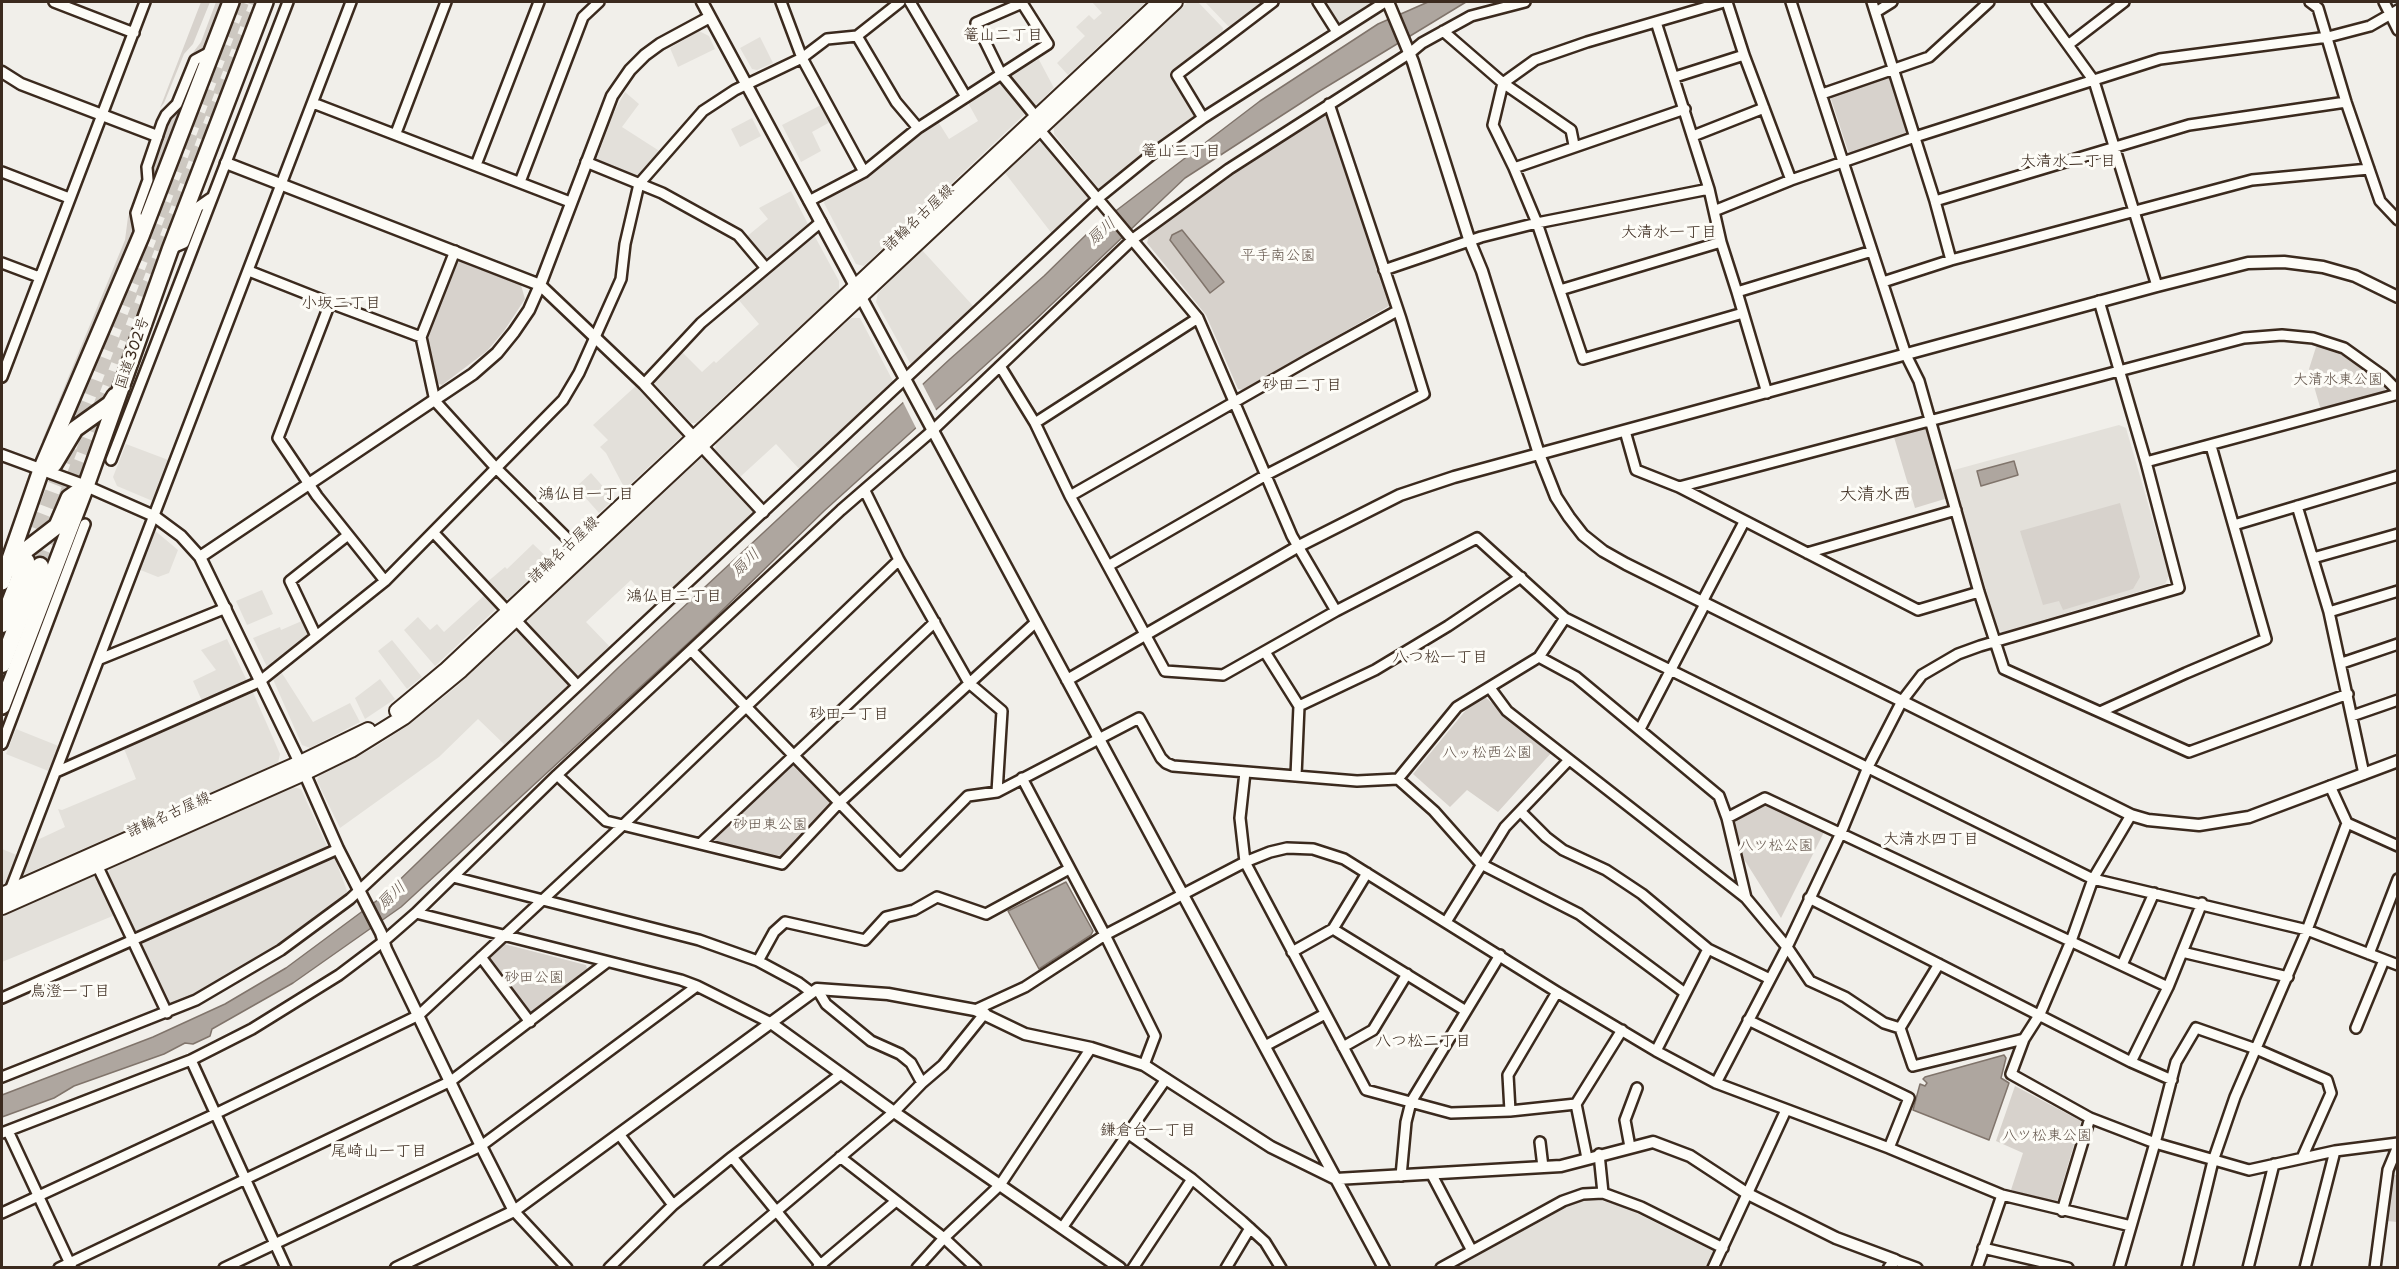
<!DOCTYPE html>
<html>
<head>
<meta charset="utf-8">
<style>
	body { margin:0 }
	#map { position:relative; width:2399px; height:1269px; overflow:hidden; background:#f1efea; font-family:"Shantell Sans",sans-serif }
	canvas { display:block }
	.frame { position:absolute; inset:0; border:3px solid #3b2a1e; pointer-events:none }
</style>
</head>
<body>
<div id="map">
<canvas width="2399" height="1269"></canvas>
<div class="frame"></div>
</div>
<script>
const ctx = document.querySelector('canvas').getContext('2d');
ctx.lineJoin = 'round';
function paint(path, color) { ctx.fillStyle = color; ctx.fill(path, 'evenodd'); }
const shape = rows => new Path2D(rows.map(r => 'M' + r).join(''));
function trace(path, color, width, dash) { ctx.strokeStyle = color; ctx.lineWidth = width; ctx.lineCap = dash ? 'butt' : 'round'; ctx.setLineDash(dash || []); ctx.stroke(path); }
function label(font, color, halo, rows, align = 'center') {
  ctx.font = font + ' "Shantell Sans","Klee One",sans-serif'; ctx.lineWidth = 6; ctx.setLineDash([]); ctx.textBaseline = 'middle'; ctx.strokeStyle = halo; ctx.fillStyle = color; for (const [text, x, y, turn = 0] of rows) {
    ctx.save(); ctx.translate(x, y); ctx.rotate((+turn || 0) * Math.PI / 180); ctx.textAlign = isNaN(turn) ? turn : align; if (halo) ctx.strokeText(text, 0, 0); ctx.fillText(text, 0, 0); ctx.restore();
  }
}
paint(shape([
	[1092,2,1146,2,1068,75,1057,63,1085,36,1076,27,1089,15,1094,20,1102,13],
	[1188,2,1198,2,1223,28,1221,38,1173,74,1196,110,1196,116,1102,189,1099,189,1054,134,1054,127],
	[1205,2,1268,2,1235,26,1228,26],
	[1321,2,1375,2,1340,24,1335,23],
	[699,31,709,36,715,49,678,67,670,48],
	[760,37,773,63,757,70,752,69,740,48],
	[1037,56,1054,88,1034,107,1009,78,1010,74],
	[996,82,1003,84,1026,113,864,266,856,264,824,203,825,198,865,176,919,131,937,120,949,139,978,121,967,101],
	[625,92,639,104,622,127,661,152,639,178,635,179,599,164,597,158,613,114],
	[823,104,832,121,812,132,821,151,801,162,782,125],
	[752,118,761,136,740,147,731,129],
	[1040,141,1044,141,1090,197,1089,201,1053,235,1005,173],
	[791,191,809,226,769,260,763,259,745,238,768,219,759,208],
	[813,233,839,281,839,290,696,423,691,423,655,384,655,379,681,351,702,372,714,361,716,363,759,324,737,298],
	[922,250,975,308,914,365,910,363,876,302,878,293],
	[851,318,860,318,894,383,801,471,776,444,740,477,715,450,716,443],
	[638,384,681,429,682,436,625,489,606,453,600,447,608,440,593,425],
	[2119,425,2126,428,2169,576,2165,584,2003,632,1998,630,1952,474,1954,470],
	[126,444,171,461,155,502,117,486,113,477],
	[706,457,753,506,753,513,655,607,631,580,586,622,611,648,580,677,574,677,524,623,701,458],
	[591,473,614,499,599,513,576,487],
	[153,529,178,550,169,573,158,577,138,569],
	[533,544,550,560,508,599,500,597,486,583,505,567,507,569],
	[262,590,273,614,247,625,236,601],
	[487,593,496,602,496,609,435,666,404,630,418,617,430,630,437,624,444,632],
	[304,620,309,632,308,637,268,669,253,638,280,627,281,630],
	[519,628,569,680,570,687,506,746,478,719,439,757,340,828,317,781,319,775,372,749,410,724,456,687],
	[227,639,248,683,203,703,193,681,216,670,201,650],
	[392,640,422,677,407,689,378,651],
	[280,670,313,722,350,703,360,722,310,748,302,745,272,677],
	[380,679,395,699,365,719,355,698],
	[252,690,280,754,278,763,19,877,33,842,65,827,58,809,62,810,136,779,123,746],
	[16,729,61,747,51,772,6,754],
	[293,787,301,789,327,846,325,850,140,932,135,930,108,873,110,869],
	[2,849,19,856,8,882,2,885],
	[330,858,335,859,349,896,279,948,174,1007,170,1006,141,945,143,940],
	[93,876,97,878,115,915,2,962,2,916],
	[1585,1201,1603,1201,1622,1206,1713,1251,1713,1256,1707,1268,1455,1267,1571,1204]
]), '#e3e0da');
paint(shape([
	[201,2,210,2,193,44,184,54,164,103,160,108],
	[216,2,225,2,208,45,195,55,176,102,170,107,188,59,201,42],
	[197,66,199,66,141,214,149,171,169,116],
	[1886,76,1891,79,1909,130,1906,136,1852,154,1848,151,1831,99,1832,94],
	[1326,112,1329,113,1390,302,1389,306,1243,390,1238,389,1206,315,1147,243,1149,235,1186,203,1251,157],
	[144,162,145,175,135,232,47,442,42,441,125,240,128,217,141,182],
	[460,262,521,285,525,299,504,331,487,351,442,385,435,382,425,337,454,263],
	[2320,346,2352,358,2365,367,2387,386,2383,393,2325,409,2320,407,2309,369,2316,347],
	[1928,427,1948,498,1915,508,1894,437],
	[2120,503,2140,577,2133,589,2063,610,2059,601,2043,605,2020,531],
	[1480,693,1552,752,1498,812,1467,790,1450,807,1413,774],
	[793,755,839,803,782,864,700,844],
	[1760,799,1824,832,1781,918,1742,856,1734,815],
	[504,944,586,965,588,972,531,1015,527,1014,487,961,488,956],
	[2015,1086,2081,1121,2057,1202,2011,1190,2023,1153,1996,1141],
	[2392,1175,2397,1175,2397,1222,2387,1221]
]), '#d7d2cc');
const water = shape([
	[1428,2,1466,2,1318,92,1185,178,1033,322,824,511,698,634,401,907,293,983,212,1029,210,1036,193,1044,185,1043,164,1054,74,1086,54,1098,2,1117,2,1095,153,1037,225,1004,286,968,383,896,619,667,950,359,1044,276,1092,229,1260,101,1378,24,1428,2],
	[1182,230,1224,282,1210,293,1170,240,1172,235,1182,230],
	[2014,461,2018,475,1981,486,1977,471,2014,461],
	[1066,882,1093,931,1091,935,1039,969,1008,911,1066,882],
	[2004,1055,2006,1058,2001,1078,2009,1083,1989,1140,1913,1110,1920,1084,1925,1086,1927,1083,1923,1079,1925,1077,2004,1055]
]);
paint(water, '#aea69f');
trace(water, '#80746b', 1.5);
paint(shape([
	[922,383,937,412,917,430,902,400]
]), '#f1efea');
trace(shape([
	[30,552,241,2],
	[40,566,256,2]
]), '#cdc8c1', 16, [16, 8]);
const minor = shape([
	[54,2,134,33],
	[781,2,802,58,864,172,918,128],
	[910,2,966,97],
	[1318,2,1337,32],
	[1724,2,1587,42,1535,60,1503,83,1493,125,1514,168,1537,223,1583,359,1743,313],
	[1727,2,1744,55,1791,180],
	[1791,2,1906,355,1919,381,1979,592,2004,669,2189,752,2348,694],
	[1872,2,1935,201,1951,260],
	[2037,2,2094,81,2157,286],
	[2310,2,2318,8,2346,102,2380,201,2398,220],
	[2384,2,2398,30],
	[1022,3,976,23,1001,74,1037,118],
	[1876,12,1892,2],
	[1443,31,1503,83,1571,130,1574,145],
	[857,36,896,102,918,128,1048,44,1022,3,1023,2],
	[2068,45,2124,2],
	[1675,77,1744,55],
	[1822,94,1929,57,1989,2],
	[313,103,570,202],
	[1203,118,1177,75,1273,2],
	[1039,129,1198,318,1292,536,1336,611],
	[396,133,446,2],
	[1693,136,1764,108],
	[586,162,662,193,738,235,765,267],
	[476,165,539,2],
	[1514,168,1685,109],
	[2,172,69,198],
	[520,182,583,17,599,2],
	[809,201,864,172],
	[1935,201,2189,125,2346,102],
	[1714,211,1791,180,1915,137,2160,59,2328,37,2370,26,2398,10],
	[140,234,136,213,148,180,147,167,162,123,166,115,177,104,195,60,212,51],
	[1721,242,1737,292],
	[170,249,184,243,198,207,211,198],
	[455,251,421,337,435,401,496,468,577,548],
	[2,263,39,277],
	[1384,270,1481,237,1537,223,1709,189],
	[249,271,330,303,278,438,317,496,385,581],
	[1883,282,1951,260,2252,180,2369,169],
	[1560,290,1721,242,1709,189,1656,22],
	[330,303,421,337],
	[1000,366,1035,423,1070,496,1165,671,1223,675,1336,611,1477,538,1565,618,2093,879,2307,930,2398,965],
	[2,377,145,2],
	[644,384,701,323,821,222],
	[1767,393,1737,292,1872,251],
	[1035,423,1198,318],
	[1625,431,1636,470,1679,487,1918,610,1979,592],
	[111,460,288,2],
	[2146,462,2398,394],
	[1679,487,2244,338,2282,335,2313,338,2344,348,2383,376,2398,391],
	[865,491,899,560,969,683,1002,711,997,792],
	[1070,496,1308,360,1397,311],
	[2297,506,2329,612,2364,774],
	[2234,525,2398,476],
	[433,532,577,685],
	[1807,553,1956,510],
	[2313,558,2398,534],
	[1108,566,1266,475,1424,394,1401,319,1329,104],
	[1702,602,1744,522],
	[2329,612,2398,591],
	[316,636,290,581,348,535],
	[691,650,900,865,968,796,997,792,1139,718,1161,758,1166,763,1173,766,1357,781,1398,779,1434,811,1481,864,1579,914,1685,993],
	[1265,652,1299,706,1296,776],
	[1539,657,1576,677,1719,796,1727,818,1746,898],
	[100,659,226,608],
	[2342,663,2398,644],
	[1490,688,1507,711,1746,898,1787,947,1810,981,1845,997,1884,1023,1900,1028],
	[1299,706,1375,670,1448,626,1521,577],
	[2100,712,2186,673,2266,639,2211,446],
	[2352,716,2398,700],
	[1640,729,1705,604],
	[2,744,85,524],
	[56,772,259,682,385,581,563,400,579,373,621,279,625,244,639,184,703,111,735,90,802,58,827,39,857,36,900,2],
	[1245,772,1240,818,1245,862,1366,1090,1451,1113,1510,1111,1576,1104],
	[557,775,606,821,782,864,839,803,1036,622],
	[1022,778,1105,935,1155,1036,1144,1065],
	[1398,779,1457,707,1539,657,1565,618],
	[1521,812,1546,837,1563,850,1606,870,1642,894,1708,949,1770,979],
	[2131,815,2093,879,2071,941,2040,1014,2024,1039,2011,1074,2090,1118,2155,1143,2249,1170,2335,1151,2398,1143],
	[1727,818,1765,798,2168,987],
	[2347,823,2398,846],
	[700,844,935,622],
	[97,865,167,1013],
	[453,877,699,940,758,961,799,983,811,992],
	[9,893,351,2],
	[1809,898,2131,1062,2172,1080],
	[416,913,557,775,841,510,932,431,1133,239,1229,169,1410,53,1422,43,1471,16,1525,2],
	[1446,922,1505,827,1568,761],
	[1333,929,1466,1011],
	[1292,952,1333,929,1367,873],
	[2182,952,2288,977],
	[2369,954,2398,879],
	[481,957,530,1022],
	[758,961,774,932,785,922,865,940,886,917,914,910,937,897,986,914,1069,869],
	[1939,964,1900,1028,1913,1066,2024,1039],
	[2122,965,2154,893],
	[817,989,826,1004,871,1041,900,1054,911,1063,922,1083],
	[2,998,338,849],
	[975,1010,1025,987,1105,935,1245,862,1270,852,1287,848,1313,849,1344,859,1557,992,1656,1051,1716,1083,1889,1148,2002,1195,2131,1226],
	[1748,1020,1909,1098,1889,1148],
	[2356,1028,2384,960],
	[1265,1046,1325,1014],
	[1343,1047,1373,1030,1407,974],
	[1656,1051,1708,949],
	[191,1060,286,1268],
	[2131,1062,2168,987,2202,903],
	[2,1077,196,1000,281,950,350,899,1097,199,1151,155,1203,118,1385,2],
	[1716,1083,1787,947,1840,835,1868,767,1902,701,1922,675,1958,654,1980,646,2179,588,2146,462,2099,301],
	[1510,1111,1508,1075,1557,992],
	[8,1131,72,1268],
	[2,1133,191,1060,252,1029,339,975,384,941,416,913,681,980,697,986,771,1023],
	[619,1134,673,1205],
	[1129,1134,1192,1179,1242,1221,1265,1242,1281,1268],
	[1540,1142,1543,1167],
	[1630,1147,1625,1120,1637,1088],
	[1599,1154,1603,1193],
	[732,1157,823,1268],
	[840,1157,944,1238,976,1268],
	[1587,1158,1576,1104,1622,1030],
	[1432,1175,1472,1251],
	[1401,1176,1406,1122,1411,1102,1500,955],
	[514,1211,567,1268],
	[2062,1211,2090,1118],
	[2,1213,215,1114,419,1015,622,826,899,560],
	[1062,1228,1166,1079],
	[1983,1248,2068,1268],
	[1895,1260,1917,1268],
	[818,1267,896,1201],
	[59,1268,451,1081,606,963],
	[224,1268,481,1146,697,986],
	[609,1268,673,1205,732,1157,841,1074],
	[709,1268,894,1112,922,1083,943,1065,985,1013],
	[917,1268,944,1238,1000,1185,1091,1048],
	[1133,1268,1192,1179],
	[1226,1268,1250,1228],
	[1441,1268,1563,1201,1583,1194,1603,1193,1641,1207,1723,1248],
	[1713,1268,1786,1110],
	[1977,1268,2002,1195],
	[2119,1268,2155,1143,2176,1062,2196,1028,2256,1049,2327,1080,2331,1093,2302,1158],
	[2187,1268,2213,1161,2235,1097,2307,930,2347,823,2330,786],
	[2248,1268,2274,1164],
	[2305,1268,2335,1151],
	[2375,1268,2388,1170,2398,1146]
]);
const tertiary = shape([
	[702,2,1384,1268],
	[1388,2,1413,62,1470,242,1482,271,1539,454,1556,497,1569,517,1583,535,1603,551,1626,564,2131,815,2148,820,2199,825,2249,817,2398,761],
	[2,72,21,84,157,136],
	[226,163,540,285,644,384,763,512],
	[2,455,86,486,154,516,181,536,200,557,300,763,338,849,381,933,386,949,481,1146,514,1211],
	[200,557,473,374,497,353,514,332,529,310,540,285,612,96,630,70,645,55,660,44,710,17],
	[1067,680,1299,546,1400,495,1454,477,2157,286,2248,263,2284,262,2323,267,2355,276,2398,297],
	[771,1023,894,1112,1120,1268],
	[396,1268,514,1211,817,989,888,994,975,1010,1025,1034,1091,1048,1144,1065,1271,1147,1336,1179,1561,1166,1653,1142,1690,1156,1748,1194,1836,1238,1895,1260,1889,1268]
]);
const primary = shape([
	[397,711,445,671,1160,2],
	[2,895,300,763,368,730],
	[2,907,304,773,351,750,404,717,461,670,1175,2]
]);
const trunk = shape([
	[41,470,54,464,75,429,110,404,115,396],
	[12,568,22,553,57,526,69,498,86,486],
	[2,582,41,470,141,236,231,2],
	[2,706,86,486,170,250,265,2]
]);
const motorway = shape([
	[2,624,26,561],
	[2,664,40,566]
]);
trace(minor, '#3b2a1e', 14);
trace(tertiary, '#3b2a1e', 15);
trace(primary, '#3b2a1e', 18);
trace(trunk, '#3b2a1e', 20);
trace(motorway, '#3b2a1e', 21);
trace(minor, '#fdfcf7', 9);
trace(tertiary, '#fdfcf7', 10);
trace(primary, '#fdfcf7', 14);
trace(trunk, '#fdfcf7', 15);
trace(motorway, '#fdfcf7', 16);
label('15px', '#3b2a1e', '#fdfcf7', [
	["諸輪名古屋線",919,218,-43],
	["国道302号",133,353,-71],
	["諸輪名古屋線",564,550,-43],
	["諸輪名古屋線",169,815,-24]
]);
label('15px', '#62544a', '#fdfcf7', [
	["平手南公園",1278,256],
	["大清水東公園",2338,380],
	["八ッ松西公園",1487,753],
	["砂田東公園",770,825],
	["八ツ松公園",1776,846],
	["砂田公園",534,978],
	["八ツ松東公園",2047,1136]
]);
label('16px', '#3b2a1e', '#fdfcf7', [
	["篭山二丁目",1003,36],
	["篭山三丁目",1181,152],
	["大清水二丁目",2068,162],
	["大清水一丁目",1669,233],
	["小坂二丁目",341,304],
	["砂田二丁目",1302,386],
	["鴻仏目一丁目",586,495],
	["鴻仏目二丁目",674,597],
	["八つ松一丁目",1440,658],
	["砂田一丁目",849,715],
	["大清水四丁目",1931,840],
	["鳥澄一丁目",70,992],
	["八つ松二丁目",1423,1042],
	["鎌倉台一丁目",1148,1131],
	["尾崎山一丁目",379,1152]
]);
label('italic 16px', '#63554b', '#fdfcf7', [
	["扇川",1102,232,-42],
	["扇川",746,563,-43],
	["扇川",392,896,-43]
]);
label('18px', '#3b2a1e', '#fdfcf7', [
	["大清水西",1875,495]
]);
</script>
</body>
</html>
